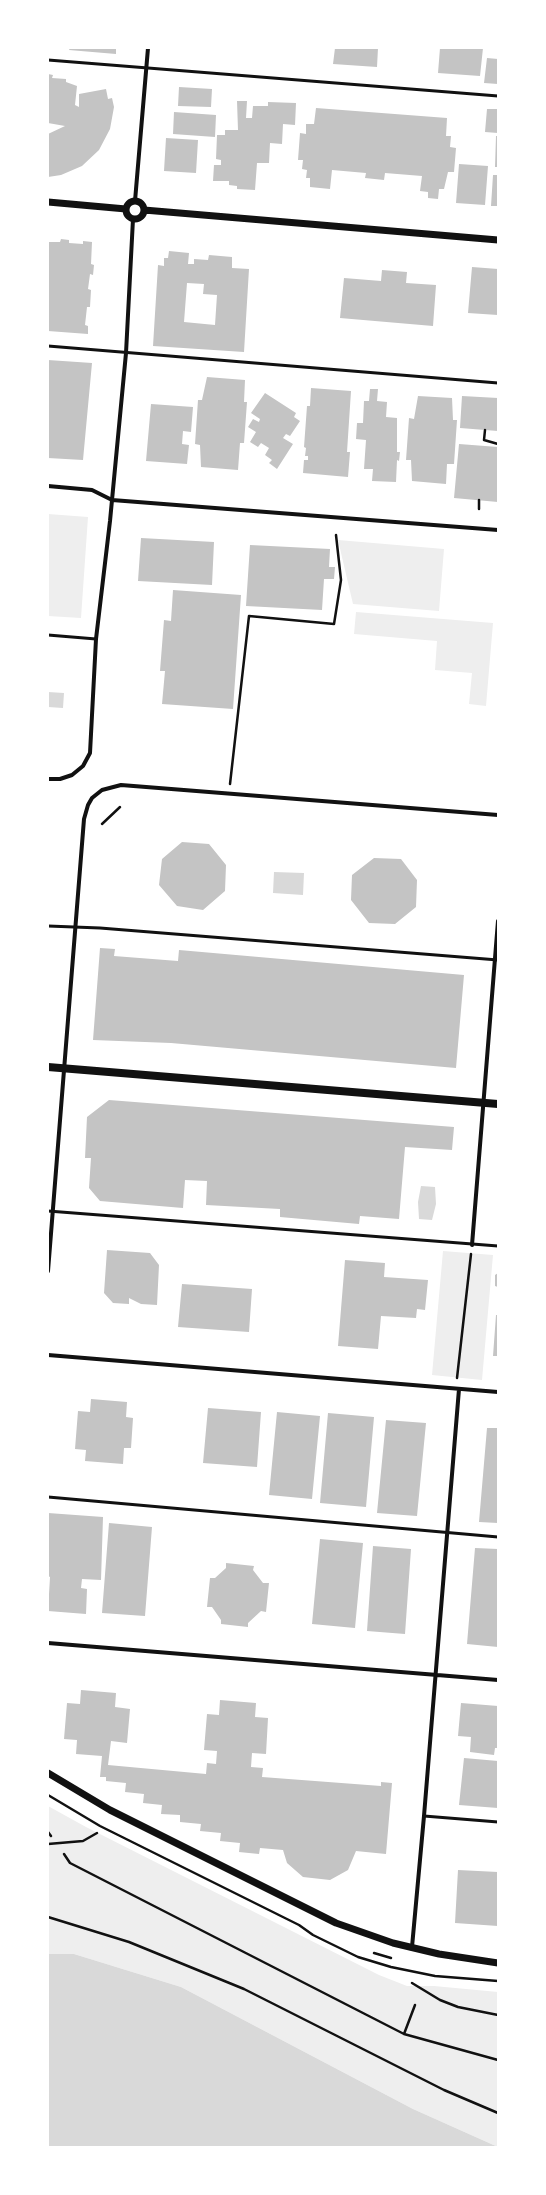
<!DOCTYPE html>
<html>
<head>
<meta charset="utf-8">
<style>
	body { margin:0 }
	#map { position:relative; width:546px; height:2195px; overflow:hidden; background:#fff; font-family:"PT Sans Narrow",sans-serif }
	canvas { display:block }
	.frame { position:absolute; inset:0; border:49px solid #fff; pointer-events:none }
</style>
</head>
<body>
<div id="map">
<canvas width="546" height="2195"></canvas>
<div class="frame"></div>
</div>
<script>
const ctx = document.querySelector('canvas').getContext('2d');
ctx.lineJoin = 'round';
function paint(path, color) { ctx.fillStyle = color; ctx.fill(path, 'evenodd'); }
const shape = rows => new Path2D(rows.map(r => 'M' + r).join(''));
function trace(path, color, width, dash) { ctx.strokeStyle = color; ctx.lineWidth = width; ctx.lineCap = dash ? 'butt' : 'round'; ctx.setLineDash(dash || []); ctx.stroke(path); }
paint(shape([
	[48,514,88,517,81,618,48,616],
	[338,540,444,549,439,611,353,604],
	[356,612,493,623,486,706,469,704,472,673,435,670,437,641,354,634],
	[443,1251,493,1255,482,1380,432,1375],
	[48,1806,86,1827,379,1975,407,1986,434,1986,498,1992,498,2147,413,2109,181,1987,74,1954,48,1954]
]), '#eee');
paint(shape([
	[48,692,64,693,63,708,48,707],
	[274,872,304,873,303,895,273,893],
	[421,1186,435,1187,436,1204,432,1220,419,1219,418,1202],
	[48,1954,74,1954,181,1987,413,2109,498,2147,48,2147]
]), '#d9d9d9');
paint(shape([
	[70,48,116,48,116,54,69,50],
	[335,48,378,48,377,67,333,64],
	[440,48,483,48,480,76,438,73],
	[487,58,498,59,498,84,484,83],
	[48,74,53,75,52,78,66,79,66,82,77,86,75,105,79,107,79,94,106,89,108,99,112,98,114,107,110,129,99,150,82,166,61,175,48,177,48,134,65,126,48,123],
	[179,87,212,89,211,107,178,106],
	[237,101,247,101,246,118,252,118,253,106,268,106,268,102,296,103,295,125,283,124,282,144,270,143,269,163,257,163,255,190,237,189,237,186,229,185,229,181,213,181,214,165,221,165,221,160,216,159,217,135,225,135,225,130,238,130],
	[316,108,447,118,446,136,451,136,450,147,456,148,454,172,448,172,444,189,439,189,438,199,428,198,428,192,420,191,422,176,385,173,384,180,365,178,366,173,332,170,330,189,310,187,310,178,306,178,307,170,302,169,303,160,298,160,300,133,306,134,306,124,314,124],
	[487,109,498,109,498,133,485,132],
	[174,112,216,115,215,137,173,134],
	[496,136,498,136,498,167,495,167],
	[166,138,198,140,196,173,164,171],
	[459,164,488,166,485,205,456,203],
	[493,175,498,175,498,206,491,206],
	[61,239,69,240,69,243,83,244,83,241,92,242,91,264,94,265,93,275,90,274,88,289,91,290,90,307,87,307,85,325,88,326,88,334,48,331,48,242,60,242],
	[169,251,189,253,188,264,194,264,194,259,208,260,209,255,232,257,232,268,249,269,244,352,153,346,158,265,164,266,164,258,168,258],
	[187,283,204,284,203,294,217,295,215,325,184,322],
	[472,267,498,269,498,315,468,313],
	[382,270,407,272,406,283,436,285,433,326,340,318,344,278,381,281],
	[48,360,92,363,83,460,48,458],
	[207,377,245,380,244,402,247,402,244,443,240,443,238,470,201,467,200,445,195,444,198,400,202,400],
	[311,388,351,391,347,452,350,452,348,477,303,473,304,460,308,460,308,456,305,456,306,448,304,447,307,406,310,406],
	[370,389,378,389,377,401,387,402,386,417,397,418,397,452,400,452,399,461,397,460,396,482,372,481,373,469,364,469,366,440,356,439,357,423,363,423,364,401,369,401],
	[265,393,296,413,294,417,300,421,290,436,286,434,283,438,293,444,277,469,269,463,272,460,265,455,269,448,261,443,258,447,250,442,256,432,248,427,253,419,259,422,260,419,251,413],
	[418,396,452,398,453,420,457,420,454,464,447,464,446,484,412,481,411,460,406,460,409,418,414,419],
	[462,396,498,398,498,431,460,428],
	[151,404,193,407,191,432,183,431,182,444,189,445,187,464,146,461],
	[459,444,498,447,498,502,454,498],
	[141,538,214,542,212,585,138,581],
	[250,545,330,549,329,567,335,567,334,579,324,579,322,610,246,606],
	[173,590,241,595,233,709,162,704,165,671,160,671,164,620,171,621],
	[182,842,209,844,226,865,225,891,203,910,177,906,159,885,162,859],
	[374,858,401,859,417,880,416,907,395,924,369,923,351,900,352,875],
	[100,948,115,949,114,956,178,961,179,950,464,975,456,1068,171,1043,93,1040],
	[109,1100,454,1127,452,1150,405,1147,399,1219,360,1216,359,1224,280,1217,280,1209,206,1205,207,1181,185,1180,183,1208,100,1201,89,1188,91,1158,85,1158,87,1117],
	[107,1250,150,1253,159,1265,157,1305,141,1304,129,1298,129,1304,113,1303,104,1293],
	[345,1260,385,1263,384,1277,428,1280,425,1310,417,1309,416,1318,381,1316,378,1349,338,1346],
	[498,1273,498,1287,495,1286,495,1275],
	[182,1284,252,1289,249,1332,178,1327],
	[496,1315,498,1315,498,1356,493,1356],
	[91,1399,127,1402,126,1417,133,1418,131,1448,124,1448,123,1464,85,1461,86,1450,75,1449,78,1411,90,1412],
	[208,1408,261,1412,257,1467,203,1463],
	[277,1412,320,1416,312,1499,269,1495],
	[328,1413,374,1417,366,1507,320,1503],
	[386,1420,426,1423,417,1516,377,1513],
	[487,1428,498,1428,498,1523,479,1522],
	[48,1513,103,1517,101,1580,82,1579,81,1588,87,1589,86,1614,48,1611,50,1577,48,1576],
	[109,1523,152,1527,145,1616,102,1613],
	[320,1539,363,1543,355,1628,312,1624],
	[373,1546,411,1549,405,1634,367,1631],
	[475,1548,498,1549,498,1647,467,1644],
	[226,1563,254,1566,253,1570,263,1583,269,1583,266,1612,261,1611,248,1623,248,1627,221,1624,221,1620,212,1607,207,1607,210,1578,215,1578,226,1568],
	[81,1690,116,1693,115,1707,130,1709,127,1743,111,1741,108,1765,206,1774,207,1763,216,1764,217,1751,204,1750,207,1714,219,1715,220,1700,256,1703,255,1717,268,1718,266,1754,252,1753,251,1767,263,1768,262,1777,381,1786,381,1782,392,1783,386,1854,356,1851,348,1870,330,1880,303,1877,287,1863,283,1850,260,1848,259,1854,239,1852,240,1843,220,1841,221,1833,200,1831,201,1824,180,1822,180,1815,161,1814,162,1805,143,1803,144,1794,125,1792,126,1783,106,1781,106,1777,100,1777,102,1756,76,1754,77,1740,64,1739,67,1703,80,1704],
	[461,1703,498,1706,498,1748,495,1748,494,1755,470,1752,471,1737,458,1736],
	[464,1758,498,1761,498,1808,459,1805],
	[458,1870,498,1872,498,1926,455,1923]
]), '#c4c4c4');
trace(shape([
	[485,430,484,440,498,444],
	[479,509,479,500],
	[230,784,249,616,334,624,341,580,336,535],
	[102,824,120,807],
	[457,1378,471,1254],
	[48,1795,100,1826,299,1925,313,1935,358,1957,391,1967,435,1976,498,1981],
	[48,1832,51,1836],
	[48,1844,83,1841,97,1833],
	[64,1854,70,1863,404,2034,498,2060],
	[48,1917,129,1942,244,1989,444,2090,498,2113],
	[374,1953,391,1958],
	[412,1983,440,2000,458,2007,498,2015],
	[404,2034,415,2005]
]), '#111', 2.5);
trace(shape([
	[48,60,498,96],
	[48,346,498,383],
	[48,635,96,639],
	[48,926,100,928,498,960],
	[48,1211,498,1246],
	[48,1497,498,1537],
	[424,1816,498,1822]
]), '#111', 3);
trace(shape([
	[135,201,148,48],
	[48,486,92,490,112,500,498,530],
	[48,779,60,779,72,775,83,766,90,753,96,639,110,521,126,353,133,219],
	[472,1245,498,921],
	[48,1271,84,819,88,805,92,798,102,790,121,785,498,815],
	[48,1355,498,1392],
	[48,1643,498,1680],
	[412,1947,424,1816,459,1389]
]), '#111', 4);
trace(shape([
	'126 210a9 9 0 1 1 18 0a9 9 0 1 1-18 0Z',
	[48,202,126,209],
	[144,210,498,240],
	[48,1773,110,1810,336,1923,393,1943,439,1954,498,1963]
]), '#111', 7);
trace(shape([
	[48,1067,498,1104]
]), '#111', 8);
</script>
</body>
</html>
